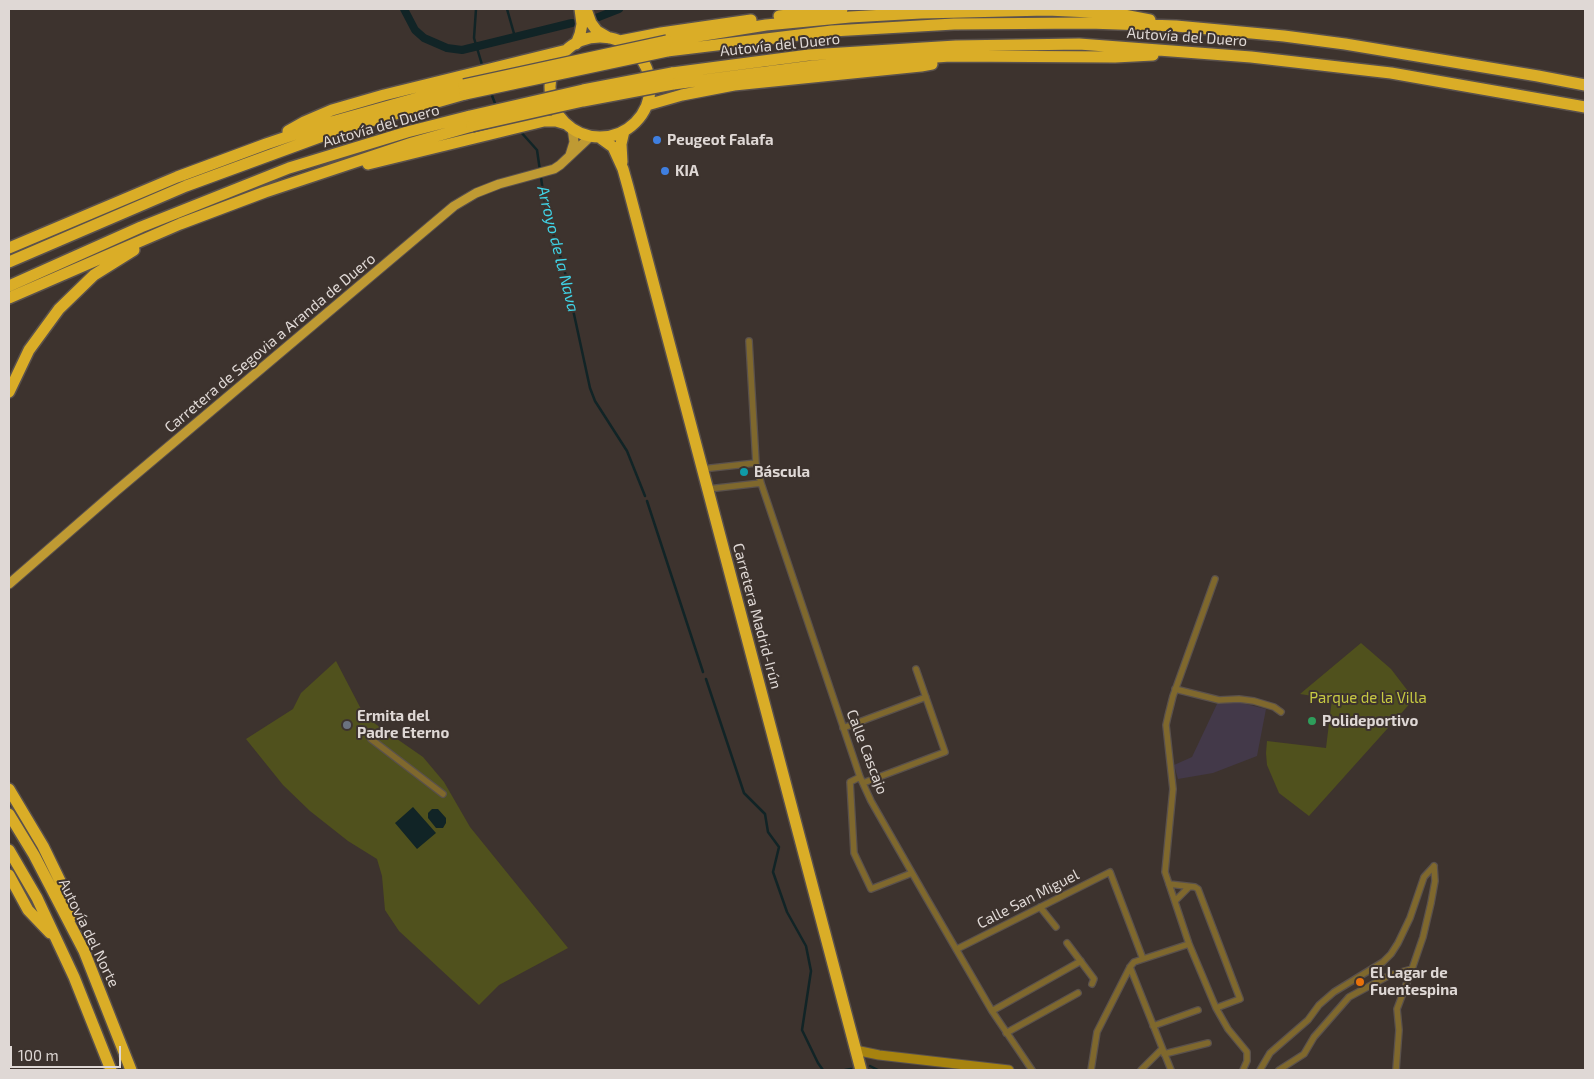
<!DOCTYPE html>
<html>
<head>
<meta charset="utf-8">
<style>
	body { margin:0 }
	#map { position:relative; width:1594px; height:1079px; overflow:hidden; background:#3d332e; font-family:"Exo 2",sans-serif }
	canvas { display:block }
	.frame { position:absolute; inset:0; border:10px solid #dfd8d5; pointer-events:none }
	.scale { position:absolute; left:10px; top:1046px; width:111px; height:22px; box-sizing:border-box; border:2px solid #dfd8d5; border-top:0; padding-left:6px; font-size:15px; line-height:18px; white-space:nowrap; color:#dfd8d5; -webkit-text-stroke:4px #3d332e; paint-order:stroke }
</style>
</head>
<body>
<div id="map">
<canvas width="1594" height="1079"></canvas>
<div class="frame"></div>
<div class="scale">100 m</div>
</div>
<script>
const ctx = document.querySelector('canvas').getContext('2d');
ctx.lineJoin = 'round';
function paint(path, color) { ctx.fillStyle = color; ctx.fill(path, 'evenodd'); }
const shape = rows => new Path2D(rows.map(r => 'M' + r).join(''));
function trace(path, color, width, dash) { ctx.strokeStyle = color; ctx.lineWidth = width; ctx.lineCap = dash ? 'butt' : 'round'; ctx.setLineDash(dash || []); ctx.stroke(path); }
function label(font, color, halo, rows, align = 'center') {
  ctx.font = font + ' "Exo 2",sans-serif'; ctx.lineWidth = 4; ctx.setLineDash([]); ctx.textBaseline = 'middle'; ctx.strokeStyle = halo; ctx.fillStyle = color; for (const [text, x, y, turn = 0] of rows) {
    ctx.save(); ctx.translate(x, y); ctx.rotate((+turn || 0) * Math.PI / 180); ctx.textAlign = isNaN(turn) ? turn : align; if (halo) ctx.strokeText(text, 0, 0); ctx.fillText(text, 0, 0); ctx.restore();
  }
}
paint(shape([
	[1238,702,1266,709,1257,756,1213,773,1178,779,1174,765,1192,757,1217,704]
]), '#433949');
paint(shape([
	[1361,643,1391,669,1414,699,1309,816,1279,793,1267,765,1266,753,1267,741,1326,748,1332,699,1300,694],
	[336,661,361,709,374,723,423,757,444,782,470,827,568,948,499,985,479,1005,399,931,385,910,382,876,377,859,348,841,310,811,283,785,246,739,293,709,301,693]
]), '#50511d');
paint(shape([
	[413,807,436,833,417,849,395,823],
	[432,809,438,809,446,818,446,823,443,828,436,828,428,818,428,813]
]), '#112426');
trace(shape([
	[476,9,474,38,483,68],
	[507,9,515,37],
	[491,93,496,106],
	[520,131,537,150,546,212,564,268,590,388,595,401,627,451,645,496],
	[647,501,703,672],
	[706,679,744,793,765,814,768,832,779,847,773,872,787,912,806,946,811,971,802,1030,818,1063,823,1070],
	[870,1066,878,1070],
	[845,1070,851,1069]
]), '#112426', 2.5);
trace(shape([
	[404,9,415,30,424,38,447,48,462,50,572,23],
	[596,18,619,9]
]), '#112426', 8);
const street = shape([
	[749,341,756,463],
	[702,469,756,463,761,483],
	[708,489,761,483,860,777,871,801,927,899,992,1011,1032,1070],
	[1215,579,1173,696,1168,716,1166,725,1173,789,1165,872,1189,944,1216,1008,1228,1029,1247,1052,1247,1061,1243,1070],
	[1175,689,1219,700,1239,699,1254,701,1274,707,1281,712],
	[843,728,926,697],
	[371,739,443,794],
	[860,777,850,782,854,853,871,889,912,873],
	[863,783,945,752,916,669],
	[1169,884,1195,887,1198,889,1240,999,1216,1008],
	[1175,901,1189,887],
	[1040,907,1056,927],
	[1067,943,1094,979,1092,984],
	[957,949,1110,872,1143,959],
	[1130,967,1171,1070],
	[992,1011,1081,961],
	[1153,1026,1198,1010],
	[1006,1033,1078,993],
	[1164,1054,1208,1043],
	[1091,1070,1097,1032,1130,967,1134,962,1189,944],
	[1141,1070,1162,1049],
	[1260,1070,1270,1053,1308,1020,1319,1005,1334,992,1383,962,1391,954,1398,943,1410,918,1424,877,1434,866],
	[1279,1070,1304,1054,1314,1037,1349,997,1390,975,1412,969,1423,937,1431,903,1435,881,1434,866],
	[1396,1070,1399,1030,1397,1009,1412,969]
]);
const secondary = shape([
	[855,1050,879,1055,1009,1070]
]);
const primary = shape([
	[570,155,574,142,572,128],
	[9,584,116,491,454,206,476,193,499,184,554,169,560,165,591,136]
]);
const highway = shape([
	[586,9,591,23,597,31,609,38],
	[779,16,842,9],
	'550 87a50 50 0 1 1 100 0a50 50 0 1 1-100 0Z',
	[620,41,661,33,751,20],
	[667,41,766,25,850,17,921,13,1047,10,1113,13,1150,20],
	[576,44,580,34,582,24,580,9],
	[667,51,832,31,954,24,1089,23,1176,26,1284,36,1345,44,1538,76,1585,85],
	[672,73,809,55,956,46,1079,44,1251,57,1391,73,1585,107],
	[673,84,813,66,950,56,1115,57,1153,55],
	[647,105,682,95,734,85,921,66,932,64],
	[288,131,304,122,332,110,384,95,567,50],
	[599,137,613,147,623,169,628,187,861,1070],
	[622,162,621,144,624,131],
	[368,164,544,121,556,121,566,124],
	[9,248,177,177,266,144,328,123,464,85],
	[9,262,186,186,336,131,465,94],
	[9,286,141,227,289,168,407,132,470,116],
	[9,298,180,224,265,192,412,143,472,126],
	[9,392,29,350,59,309,94,275,134,250],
	[9,789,43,846,60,881,73,916],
	[9,814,34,855,84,951,131,1070],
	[9,850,37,898,74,977,111,1070],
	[9,875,28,910,50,933]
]);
trace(street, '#5a514c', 8);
trace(secondary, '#5a514c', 11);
trace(primary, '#5a514c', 11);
trace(highway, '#5a514c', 14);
trace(street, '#7f682d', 5.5);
trace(secondary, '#a7830f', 9);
trace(primary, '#bf9a33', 9);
trace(highway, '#daad27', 11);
const highwayBridge = shape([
	[464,85,667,41],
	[465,94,667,51],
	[470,116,583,90,672,73],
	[472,126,583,101,673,84]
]);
trace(highwayBridge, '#5a514c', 14, []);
trace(highwayBridge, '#daad27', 11);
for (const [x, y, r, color] of [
	[657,140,5,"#3f7fe0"],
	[665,171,5,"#3f7fe0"],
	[744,472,5,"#0f9aa8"],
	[1312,721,5,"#2e9e5b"],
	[347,725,5,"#6b7280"],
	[1360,982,5,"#e8710a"]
]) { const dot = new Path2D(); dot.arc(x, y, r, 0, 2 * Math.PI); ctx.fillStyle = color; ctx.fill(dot); trace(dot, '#3d332e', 2); }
label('15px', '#dfd8d5', '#3d332e', [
	["Autovía del Duero",1187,37,4],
	["Autovía del Duero",780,45,-6],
	["Autovía del Duero",381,126,-16],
	["Carretera de Segovia a Aranda de Duero",270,343,-40],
	["Carretera Madrid-Irún",757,616,75],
	["Calle Cascajo",867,752,69],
	["Calle San Miguel",1028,899,-27],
	["Autovía del Norte",89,933,64]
]);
label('bold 15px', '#dfd8d5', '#3d332e', [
	["Peugeot Falafa",667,140],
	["KIA",675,171],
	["Báscula",754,472],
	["Ermita del",357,716],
	["Padre Eterno",357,733],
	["Polideportivo",1322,721],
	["El Lagar de",1370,973],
	["Fuentespina",1370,990]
], 'left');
label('15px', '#c7ca42', '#3d332e', [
	["Parque de la Villa",1368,698]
]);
label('italic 16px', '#40d4e7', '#3d332e', [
	["Arroyo de la Nava",558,249,76]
]);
</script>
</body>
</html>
